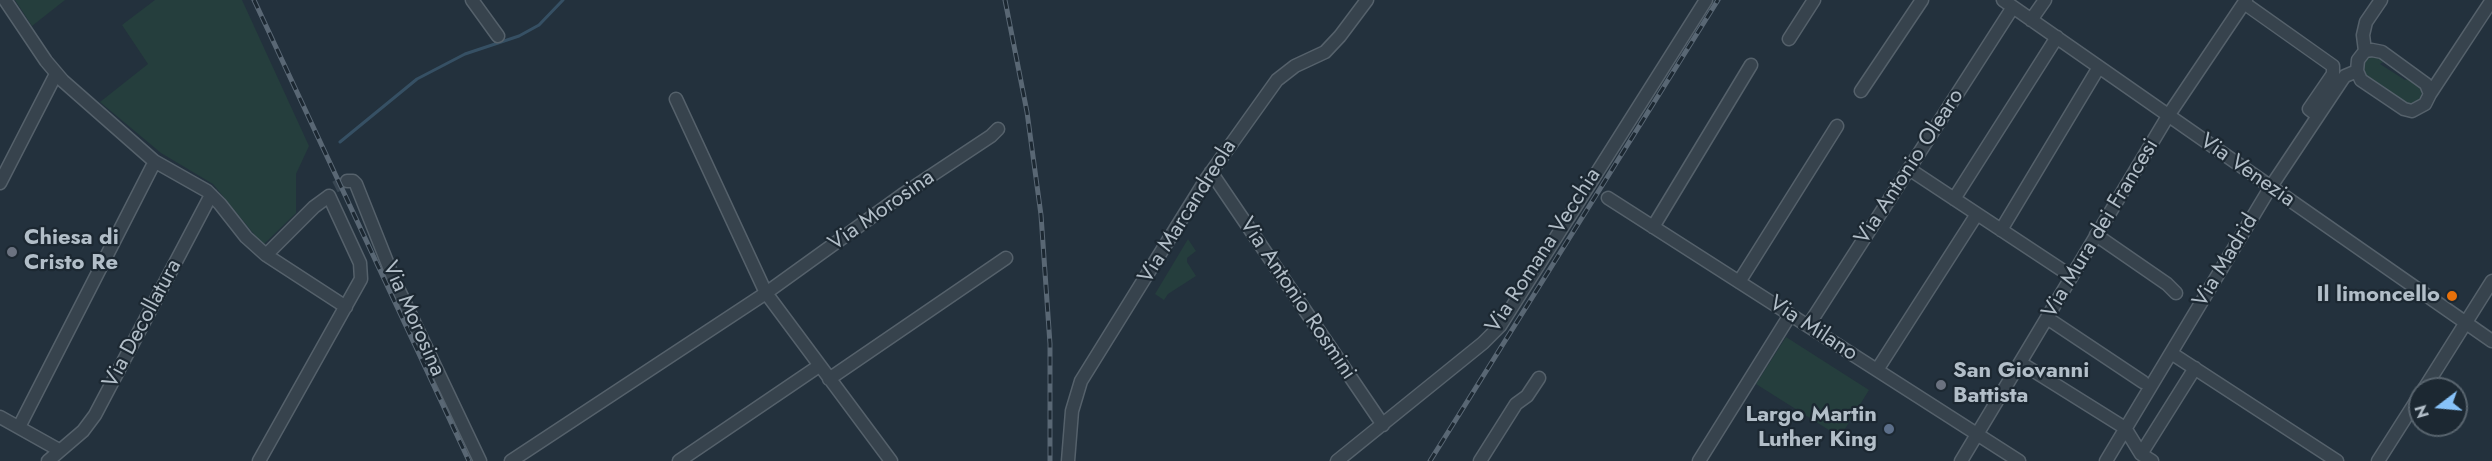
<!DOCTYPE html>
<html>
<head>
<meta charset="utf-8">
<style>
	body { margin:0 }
	#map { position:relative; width:2492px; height:461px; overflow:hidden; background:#23313d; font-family:Jost,sans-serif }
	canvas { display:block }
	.north { position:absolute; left:2408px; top:377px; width:60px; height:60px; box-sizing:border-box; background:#1c2832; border:2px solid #58646e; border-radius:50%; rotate:254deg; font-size:16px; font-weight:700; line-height:24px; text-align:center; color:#b2bec8 }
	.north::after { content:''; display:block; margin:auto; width:21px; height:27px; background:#87c2f9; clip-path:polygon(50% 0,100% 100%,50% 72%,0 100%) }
</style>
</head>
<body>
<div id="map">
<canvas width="2492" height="461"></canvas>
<div class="north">N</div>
</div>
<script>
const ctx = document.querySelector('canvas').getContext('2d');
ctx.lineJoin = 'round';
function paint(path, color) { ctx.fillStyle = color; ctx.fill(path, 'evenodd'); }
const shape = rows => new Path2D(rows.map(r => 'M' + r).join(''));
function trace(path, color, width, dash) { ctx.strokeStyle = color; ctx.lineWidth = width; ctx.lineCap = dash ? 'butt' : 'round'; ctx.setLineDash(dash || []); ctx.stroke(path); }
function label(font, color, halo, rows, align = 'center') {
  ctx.font = font + ' Jost,sans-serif'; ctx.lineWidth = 4.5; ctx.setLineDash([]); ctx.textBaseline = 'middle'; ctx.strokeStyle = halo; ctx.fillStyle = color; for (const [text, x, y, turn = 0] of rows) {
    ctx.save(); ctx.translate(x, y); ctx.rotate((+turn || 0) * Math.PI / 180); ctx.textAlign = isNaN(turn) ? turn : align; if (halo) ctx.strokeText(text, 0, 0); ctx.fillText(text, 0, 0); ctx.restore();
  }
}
paint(shape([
	[15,0,65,0,32,26],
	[155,0,242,0,309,146,296,174,296,213,263,245,213,184,161,153,100,102,148,64,122,25],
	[2370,56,2387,60,2380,64,2405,80,2412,77,2421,88,2422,100,2411,106,2396,101,2363,74,2363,60],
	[1188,239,1196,251,1187,258,1187,262,1196,276,1168,294,1164,300,1155,294],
	[1786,337,1869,390,1840,437,1756,384]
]), '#253e3d');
trace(shape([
	[340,142,417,79,465,54,519,36,539,25,563,0]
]), '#365064', 3);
trace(shape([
	[335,187,347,181]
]), '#384652', 12, [12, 6]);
const minor = shape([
	[5,0,46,61,63,81,154,161,207,191,220,204,246,237,266,255,314,207,329,196],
	[472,0,498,36],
	[2003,0,2492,341],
	[2244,3,2333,66,2333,74,2309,109,2318,116],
	[2031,20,2045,0],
	[1789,39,1814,0],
	[2372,50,2382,52,2426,84,2430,94,2425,104,2412,111,2404,109,2361,80,2357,71,2358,60,2365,51,2372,50],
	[2365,51,2363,35,2366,22,2381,0],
	[1861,91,1922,0],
	[2430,94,2492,0],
	[676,99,766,293,902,195,991,136,998,129],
	[1909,169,2071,276],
	[1211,172,1383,425],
	[347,181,353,181,356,184,395,282,480,461],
	[0,183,56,74],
	[1608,198,2019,461],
	[1954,199,2057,37],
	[1653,227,1751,65],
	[2001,230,2099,67],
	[2096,235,2167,284,2176,293],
	[266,255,346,307],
	[1739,282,1837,126],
	[2047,318,2143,382],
	[1808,326,2013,7],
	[2171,353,2337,461],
	[2021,363,2125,428,2141,454,2152,461],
	[1877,370,1977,214],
	[829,379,1006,258],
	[2424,389,2492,281],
	[0,417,59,450],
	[19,427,152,167],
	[2141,454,2195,368],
	[48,461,83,431,95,415,211,195],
	[259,461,361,279,360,263,329,196],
	[511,461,766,293,891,461],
	[679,461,819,366],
	[1068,461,1072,411,1081,381,1207,178,1277,80,1295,66,1325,52,1340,36,1367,0],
	[1337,461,1483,343,1500,326,1706,0],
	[1480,461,1516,404,1527,396,1539,378],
	[1699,461,1790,315],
	[1961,461,2168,116,2246,0],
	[2106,461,2270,188,2342,80,2345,76,2357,71],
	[2378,461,2420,395]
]);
trace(minor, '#55616b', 15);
trace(minor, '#37434d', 12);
const rail = shape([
	[254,0,469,461],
	[1005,0,1027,112,1041,215,1050,344,1050,461],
	[1430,461,1718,0]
]);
trace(rail, '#596774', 5);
trace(rail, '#1c2832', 3, [9]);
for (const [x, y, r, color] of [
	[12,252,6,"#6b7280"],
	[2452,296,6,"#e8710a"],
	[1941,385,6,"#6b7280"],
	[1889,429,6,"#5c6f8a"]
]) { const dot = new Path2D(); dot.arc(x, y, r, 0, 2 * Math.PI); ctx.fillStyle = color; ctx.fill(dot); trace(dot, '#1c2832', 2); }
label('22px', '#b2bec8', '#1c2832', [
	["Via Antonio Olearo",1910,167,-57],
	["Via Venezia",2247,171,35],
	["Via Morosina",882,211,-35],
	["Via Marcandreola",1188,212,-58],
	["Via Mura dei Francesi",2101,229,-59],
	["Via Romana Vecchia",1544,251,-57],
	["Via Madrid",2226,261,-59],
	["Via Antonio Rosmini",1297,299,56],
	["Via Morosina",413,319,66],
	["Via Decollatura",143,324,-62],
	["Via Milano",1813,329,33]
]);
label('bold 22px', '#b2bec8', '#1c2832', [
	["Chiesa di",24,239],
	["Cristo Re",24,264],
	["Il limoncello",2440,296,"right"],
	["San Giovanni",1953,372],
	["Battista",1953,397],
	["Largo Martin",1877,416,"right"],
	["Luther King",1877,441,"right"]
], 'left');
</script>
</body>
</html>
